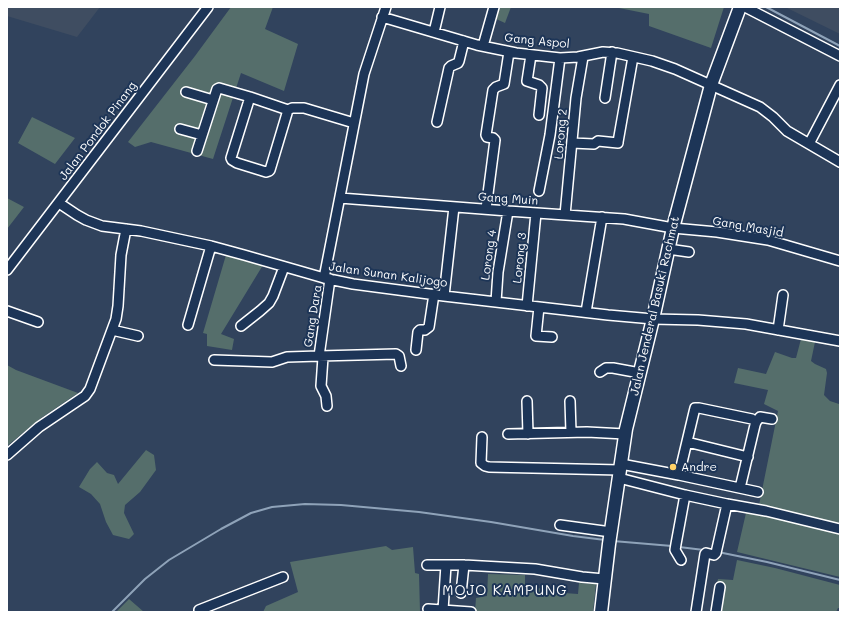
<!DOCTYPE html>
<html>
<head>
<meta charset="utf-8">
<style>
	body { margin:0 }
	#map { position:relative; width:847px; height:619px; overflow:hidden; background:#31435d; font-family:Mali,sans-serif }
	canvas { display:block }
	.frame { position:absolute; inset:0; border:8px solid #fff; pointer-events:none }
</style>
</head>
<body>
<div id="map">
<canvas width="847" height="619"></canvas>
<div class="frame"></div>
</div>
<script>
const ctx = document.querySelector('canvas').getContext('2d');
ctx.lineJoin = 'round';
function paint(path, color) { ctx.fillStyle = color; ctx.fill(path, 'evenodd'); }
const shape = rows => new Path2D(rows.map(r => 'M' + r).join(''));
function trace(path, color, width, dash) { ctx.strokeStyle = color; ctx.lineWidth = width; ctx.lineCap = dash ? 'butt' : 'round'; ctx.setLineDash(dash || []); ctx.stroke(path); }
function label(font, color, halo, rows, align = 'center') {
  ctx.font = font + ' Mali,sans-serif'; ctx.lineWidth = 4; ctx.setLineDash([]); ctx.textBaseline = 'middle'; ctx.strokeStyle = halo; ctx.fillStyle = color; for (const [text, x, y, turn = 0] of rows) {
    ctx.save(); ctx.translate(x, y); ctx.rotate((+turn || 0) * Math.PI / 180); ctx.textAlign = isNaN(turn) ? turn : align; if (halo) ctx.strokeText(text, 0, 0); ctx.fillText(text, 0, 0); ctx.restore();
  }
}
paint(shape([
	[7,7,100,7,77,37,7,16],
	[785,7,840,7,840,34]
]), '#3f4d61');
paint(shape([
	[231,7,273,7,265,29,298,44,284,91,241,73,213,159,151,142,135,147,128,142,195,56],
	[498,7,511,7,505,23,494,18],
	[614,7,724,7,711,48,649,26,649,14],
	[32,117,75,138,55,164,18,143],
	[7,198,24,207,7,229],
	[226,255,263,265,221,334,234,339,232,350,207,346,207,334,203,333],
	[801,339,815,342,811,361,815,364,826,369,827,373,824,395,830,401,839,404,840,406,840,577,737,552,746,513,757,515,778,411,764,404,768,390,734,383,738,368,766,374,775,352,792,358,796,358],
	[7,365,16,370,78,393,41,418,7,446],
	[146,450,154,455,156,470,140,492,125,505,124,513,134,534,129,539,113,535,106,522,100,504,91,494,79,487,90,469,97,462,107,473,114,475,118,484],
	[386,546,392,550,413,547,415,573,419,574,420,612,263,612,266,606,298,592,290,562],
	[737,560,775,568,840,585,840,608,838,608,836,612,722,612,725,585,717,584,718,579,733,580],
	[488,574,525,575,525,587,560,590,564,593,578,594,579,583,596,584,593,612,475,612,476,598,487,596],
	[129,599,144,612,116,612]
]), '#556e6b');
trace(shape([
	[766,7,840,46],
	[613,541,672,546],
	[679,547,704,550],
	[718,552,767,562,840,580],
	[112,612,145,579,169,560,221,529,251,513,272,507,305,504,341,505,419,512,491,522,573,536,605,540]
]), '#8fa3b9', 2);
const minor = shape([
	[745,7,840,56],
	[382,17,477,45,516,53,560,58,578,57,603,52,617,53,652,61,675,69,760,107,773,117,787,131,840,162],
	[434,32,440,7],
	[483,46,494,7],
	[531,55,527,81,539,85,542,88,539,115],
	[186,92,213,100],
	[605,98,612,52],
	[288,110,250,97,231,158,232,160,237,163,266,172,269,171,270,170,288,110,292,108,304,108,354,123],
	[437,122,449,68,451,66,458,63,459,61,464,41],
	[180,129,202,135],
	[572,143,594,144,598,141,618,143,618,142,633,57],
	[809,144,840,85],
	[197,151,217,89,219,88,250,97],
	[539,191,550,135,560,58],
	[340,198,508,211,624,219,673,228,717,232,768,240,840,261],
	[59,203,77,215,86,220,102,226,141,231,211,246,244,255,324,278,353,284,444,296,608,315,653,319,698,320,746,324,840,341],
	[486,209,495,140,493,138,487,137,486,135,493,90,496,87,504,84,509,52],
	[565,215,576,98,583,57],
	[668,249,689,252],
	[7,270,208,7],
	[324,278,364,74,386,7],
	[444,296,454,207],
	[496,302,498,272,508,211],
	[527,306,536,213],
	[539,307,536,336,552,337],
	[7,311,38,322],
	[586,312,602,217],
	[188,325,211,246],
	[241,326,260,311,269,303,273,296,284,267],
	[112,330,138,336],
	[778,330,783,295],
	[416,350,418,332,420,330,425,330,429,327,434,294],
	[319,356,396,354,399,356,401,366],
	[323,357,321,386,326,396,327,406],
	[214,360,272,362,287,357,319,356,330,279],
	[600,372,606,368,613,368,640,373],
	[527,401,528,434],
	[570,401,571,432],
	[756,422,760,417,772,419],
	[508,434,587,432,625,434],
	[482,437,481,463,485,466,489,467,620,470],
	[687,442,748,457],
	[7,455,39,427,79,400,85,396,90,389,116,319,118,306,121,255,126,229],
	[621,464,679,475,758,492],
	[679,475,694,412,695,408,699,408,752,419,756,422,755,425,740,488],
	[619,478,685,495,727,504,716,553,714,555,706,553,705,554,696,612],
	[727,504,766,511,840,529],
	[560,525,611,532],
	[681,560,675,550,676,544,685,495],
	[427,565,464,565,535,569,582,577,604,579],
	[461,593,464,565],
	[428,609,471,612],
	[199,610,283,577],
	[443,610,446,565],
	[716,612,720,587]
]);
const major = shape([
	[601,612,609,544,626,429,653,319,673,228,711,85,740,7]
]);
trace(minor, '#fff', 12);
trace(major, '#fff', 15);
trace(minor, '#1d3557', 9);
trace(major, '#1d3557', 12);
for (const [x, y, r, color] of [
	[673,467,4,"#ffd166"]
]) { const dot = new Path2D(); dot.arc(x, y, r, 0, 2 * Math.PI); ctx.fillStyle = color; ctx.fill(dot); trace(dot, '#1d3557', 1.5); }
label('12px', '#fff', '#1d3557', [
	["Gang Aspol",537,41,6],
	["Jalan Pondok Pinang",98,131,-53],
	["Lorong 2",561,134,-85],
	["Gang Muin",508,199,4],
	["Gang Masjid",748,227,10],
	["Lorong 4",489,255,-82],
	["Lorong 3",520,258,-84],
	["Jalan Sunan Kalijogo",388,275,8],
	["Jalan Jenderal Basuki Rachmat",655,306,-77],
	["Gang Dara",313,316,-81]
]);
label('12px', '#fff', '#1d3557', [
	["Andre",681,467]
], 'left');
ctx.letterSpacing = '1px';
label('14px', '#fff', '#1d3557', [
	["MOJO KAMPUNG",505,591]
]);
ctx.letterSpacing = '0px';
</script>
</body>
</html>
